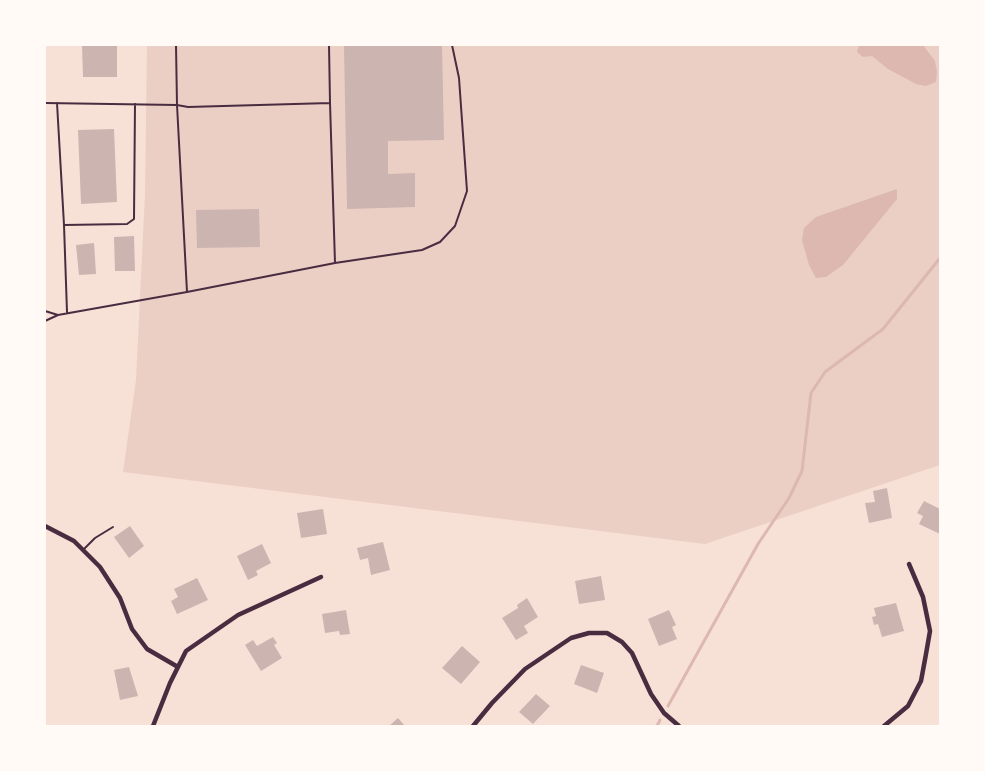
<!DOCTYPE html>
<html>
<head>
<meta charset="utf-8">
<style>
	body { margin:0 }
	#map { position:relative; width:985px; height:771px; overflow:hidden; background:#f7e1d7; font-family:Lato,sans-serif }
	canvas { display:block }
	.frame { position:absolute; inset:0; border:46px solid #fffaf5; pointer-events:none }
</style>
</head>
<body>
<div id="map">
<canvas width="985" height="771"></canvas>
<div class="frame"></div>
</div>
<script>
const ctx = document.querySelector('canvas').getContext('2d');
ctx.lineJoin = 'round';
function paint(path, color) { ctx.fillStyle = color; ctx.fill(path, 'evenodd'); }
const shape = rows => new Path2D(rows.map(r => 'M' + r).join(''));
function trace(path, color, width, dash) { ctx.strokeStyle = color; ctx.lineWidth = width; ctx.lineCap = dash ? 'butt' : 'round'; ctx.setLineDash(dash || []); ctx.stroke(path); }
paint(shape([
	[147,45,940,45,940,465,705,544,123,472,136,380,145,193]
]), '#ebcfc5');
paint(shape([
	[859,45,923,45,935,61,937,72,936,82,926,86,916,84,888,69,872,56,863,57,857,52],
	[897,189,897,199,843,265,826,277,816,278,809,265,802,240,804,228,816,217]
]), '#dcb8b0');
trace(shape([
	[668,706,758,544,789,498,802,471,811,393,825,372,883,329,940,258],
	[657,726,660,720]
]), '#dcb8b0', 3);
paint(shape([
	[82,45,117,45,117,77,83,77],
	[344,45,442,45,444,140,388,141,388,174,415,173,415,207,347,209],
	[114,129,117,202,81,204,78,130],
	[259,209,260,247,197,248,196,210],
	[134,236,135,271,115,271,114,237],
	[94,243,96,274,79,275,76,245],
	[887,488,892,518,869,523,865,503,875,502,873,491],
	[924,501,940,509,940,534,919,524,923,516,917,513],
	[323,509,327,534,301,538,297,513],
	[130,526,144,546,129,558,114,537],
	[383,542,390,570,371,575,368,558,360,560,357,548],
	[262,544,271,563,256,571,258,575,248,580,237,556],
	[601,576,605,600,579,604,575,581],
	[197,578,208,600,177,614,171,601,178,597,174,589],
	[527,598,538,617,524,626,528,633,516,640,502,618,518,608,517,605],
	[896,603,904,631,882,637,878,624,874,625,872,617,876,616,874,608],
	[346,610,350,634,340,635,339,631,325,633,322,614],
	[669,610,676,625,672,627,677,639,659,646,648,619],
	[273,637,277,643,274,645,282,658,261,671,245,645,253,640,257,646],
	[462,646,480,662,461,684,442,668],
	[581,665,604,673,597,693,574,684],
	[129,667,138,696,120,700,114,670],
	[536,694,550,706,533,724,519,712],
	[398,718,405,726,389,726]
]), '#ccb4b1');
trace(shape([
	[329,45,330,103],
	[45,103,177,105,176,45],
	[57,103,64,225,127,224,134,219,135,104],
	[64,225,67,312],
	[335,263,422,250,440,242,455,226,467,191,459,78,452,45],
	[45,311,58,315,45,321],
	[58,315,187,292,335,263,330,103,188,107,177,105,187,292],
	[83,550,95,538,113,527]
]), '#4a2c40', 2);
trace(shape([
	[45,526,74,541,100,567,120,598,132,629,147,649,178,667],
	[153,726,170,683,186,651,238,615,321,577],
	[473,726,492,703,525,669,571,638,589,633,607,633,622,642,632,653,651,694,664,713,679,726],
	[884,726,908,706,921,681,926,654,930,631,923,597,909,564]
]), '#4a2c40', 4.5);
</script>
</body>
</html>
